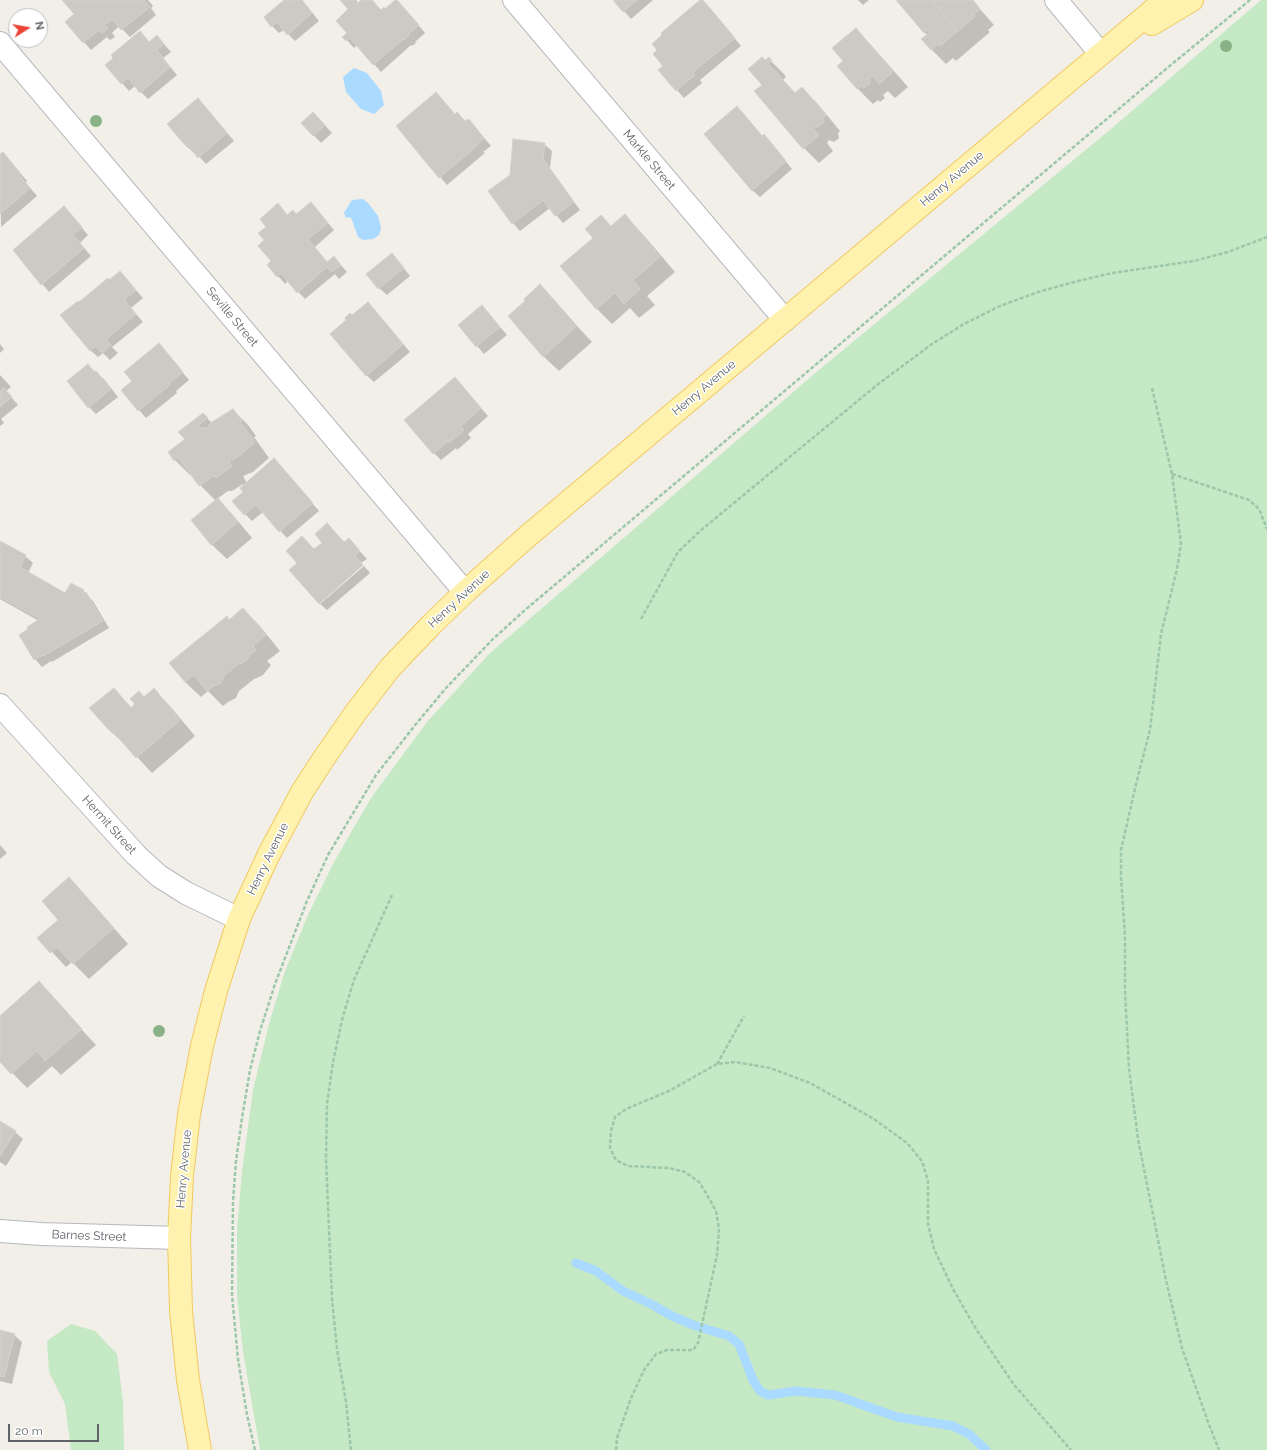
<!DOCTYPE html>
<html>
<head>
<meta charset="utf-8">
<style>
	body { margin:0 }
	#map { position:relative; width:1267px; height:1450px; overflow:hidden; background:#f1efe8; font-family:Raleway,sans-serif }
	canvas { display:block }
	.north { position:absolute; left:8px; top:8px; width:40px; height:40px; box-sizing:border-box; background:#fff; border:1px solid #bfc1c3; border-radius:50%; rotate:79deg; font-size:11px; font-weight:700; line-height:16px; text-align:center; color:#5f6368 }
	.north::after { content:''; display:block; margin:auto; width:14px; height:18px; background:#ea4335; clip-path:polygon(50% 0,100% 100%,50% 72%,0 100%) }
	.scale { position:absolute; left:8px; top:1424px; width:91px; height:18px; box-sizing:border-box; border:2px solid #5f6368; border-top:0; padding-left:5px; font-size:12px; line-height:14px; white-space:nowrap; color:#5f6368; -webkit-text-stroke:3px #fff; paint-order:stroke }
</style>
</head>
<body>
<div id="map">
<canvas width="1267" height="1450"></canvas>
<div class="north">N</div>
<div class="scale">20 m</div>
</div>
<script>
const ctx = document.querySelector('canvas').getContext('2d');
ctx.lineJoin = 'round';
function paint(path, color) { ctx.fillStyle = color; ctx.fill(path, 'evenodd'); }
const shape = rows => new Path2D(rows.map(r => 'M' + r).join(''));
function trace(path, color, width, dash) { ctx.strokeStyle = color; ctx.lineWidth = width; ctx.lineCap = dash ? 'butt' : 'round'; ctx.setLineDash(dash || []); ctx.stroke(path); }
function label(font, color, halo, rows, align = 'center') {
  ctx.font = font + ' Raleway,sans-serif'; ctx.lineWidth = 3; ctx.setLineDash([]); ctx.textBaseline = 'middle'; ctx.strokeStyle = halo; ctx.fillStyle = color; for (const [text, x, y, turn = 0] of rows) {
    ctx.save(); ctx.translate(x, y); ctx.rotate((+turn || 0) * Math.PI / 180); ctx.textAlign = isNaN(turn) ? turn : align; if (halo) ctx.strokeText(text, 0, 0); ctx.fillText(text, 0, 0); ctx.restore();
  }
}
paint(shape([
	[1261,0,1267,0,1267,1450,260,1450,243,1352,237,1296,237,1231,242,1171,253,1090,269,1024,284,974,307,917,334,862,371,798,427,722,490,653,814,374,1111,129],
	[71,1324,95,1331,117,1354,123,1402,124,1450,71,1450,65,1404,49,1372,47,1341]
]), '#c5e8c5');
paint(shape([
	[354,68,367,73,381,91,384,105,374,114,361,109,346,92,343,77],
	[363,199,368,203,378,216,380,223,381,229,379,235,373,239,363,240,358,237,352,220,350,217,346,218,344,213,352,200]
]), '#aadaff');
paint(shape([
	[64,0,148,0,153,6,151,8,156,15,130,37,119,26,112,33,115,37,110,40,107,37,91,50,66,22,76,15],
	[286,0,302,0,319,21,295,41,284,30,279,33,272,26],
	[342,0,355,0,359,3,363,0,372,0,381,11,404,8,425,33,415,42,416,43,412,46,411,45,381,72,357,45,354,48,344,37,349,33,350,9],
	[614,0,653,0,631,19],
	[701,0,709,7,741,46,700,80,702,83,684,98,659,70,664,66,659,50],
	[858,0,869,0,863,5],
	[897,0,972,0,994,25,988,30,990,32,956,61,953,58,946,64,931,49,927,35],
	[856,29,871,45,908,87,895,98,888,91,883,95,885,98,880,102,878,100,873,104,858,89,838,66,844,61],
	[140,32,150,43,157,37,164,44,171,52,163,58,177,75,148,99,135,86,129,91,106,65],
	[769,59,784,74,786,77,783,80,795,94,801,88,817,103,840,131,838,133,839,138,834,142,829,140,827,143,833,151,819,163,804,148,763,85,765,61],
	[443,101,455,115,466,122,469,120,491,146,483,152,485,153,447,185,397,126],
	[205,107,234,141,206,164,194,151,193,152,185,145],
	[744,114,763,137,771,143,792,169,760,197,752,190],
	[320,120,332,133,321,143,302,123],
	[544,144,552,151,550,168,580,210,563,223,550,208,520,231,513,223,489,192,511,175],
	[3,153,27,181,26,183,37,196,1,227,0,156],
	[311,203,334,230,315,247,327,263,334,257,347,272,339,279,335,274,305,299,288,281,285,284,278,276,266,240,268,227,278,205,288,216,297,215],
	[71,215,88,235,80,243,91,256,49,292,14,250],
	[625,216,640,231,675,272,647,296,655,305,639,318,630,308,612,324,597,309,561,266],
	[399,262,410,276,387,295,379,288],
	[120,272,143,298,131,308,143,322,112,347,118,353,110,360,103,353,98,357,90,350,79,304],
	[540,286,592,342,559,371,543,356,527,301],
	[482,306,507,335,484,354,459,325],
	[375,310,410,352,374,382,366,375,352,317],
	[0,344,4,349,0,353],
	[159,344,189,380,176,391,177,393,146,418,122,390,133,382],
	[87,365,104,379,118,397,96,414,89,407],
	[0,375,11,387,6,391,18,405,1,419,4,423,0,426],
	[462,386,488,416,468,434,471,438,457,450,456,448,441,460,434,453],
	[233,410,248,425,256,436,254,437,269,458,253,472,243,476,247,483,281,467,319,511,287,538,263,512,252,521,245,514,243,484,232,491,228,491,217,499,233,515,252,538,227,559,211,544,216,501,200,485,191,474,190,475,175,460,186,439,203,414,212,423],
	[349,539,367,559,361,563,299,563,314,550,345,543],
	[0,542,25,556,33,563,28,573,65,594,83,591,93,601,109,628,52,662,51,661,42,667,35,659,39,621,0,599],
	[364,566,370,573,327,610,320,604],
	[243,609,259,625,280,651,267,661,271,665,263,675,257,678,254,679,239,691,236,698,228,702,223,706,208,691,201,697,185,682,171,664,227,617,230,621],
	[113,689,132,708,154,690,169,705,195,736,152,773,125,744,109,730,91,708],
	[0,845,7,853,0,859],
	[69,879,84,894,128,944,89,979,72,962,66,967,39,938,60,920],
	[39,983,96,1045,61,1075,52,1066,27,1088,0,1060,0,1018],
	[0,1122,15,1132,23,1139,6,1166,0,1162],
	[0,1331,14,1335,22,1342,12,1384,0,1381]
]), '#0003');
trace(shape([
	[576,1263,596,1271,623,1291,653,1305,670,1315,693,1325,729,1336,739,1344,753,1380,760,1391,768,1395,796,1391,835,1395,897,1417,953,1426,969,1434,986,1450]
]), '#aadaff', 9);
const building = shape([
	[62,0,144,0,150,7,121,30,112,19,105,25,108,28,107,29,102,33,99,30,83,43,65,22,74,14,62,0],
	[284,0,302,0,312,13,287,35,277,22,271,27,264,17,284,0],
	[340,0,356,0,358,3,361,0,372,0,381,10,384,7,385,9,395,0,397,0,419,25,408,34,409,35,404,40,403,39,373,65,350,38,346,41,342,37,347,33,336,21,348,9,340,0],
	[613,0,637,0,623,12,613,0],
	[700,0,703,0,735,38,693,72,695,75,676,91,658,70,663,66,653,54,657,50,652,44,662,35,661,33,700,0],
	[896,0,932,0,958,31,940,46,938,44,931,50,921,39,929,33,927,30,924,33,896,0],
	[932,0,973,0,980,9,973,15,975,16,958,31,932,0],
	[856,28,893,72,879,84,873,76,869,79,871,82,864,88,862,85,857,89,837,66,843,61,832,48,856,28],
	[140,31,149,42,157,35,164,44,157,50,170,67,140,93,128,78,121,84,105,65,113,58,111,55,140,31],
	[762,57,765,60,769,57,772,61,768,64,795,93,802,87,826,115,823,118,824,122,818,127,814,126,812,127,819,135,803,149,754,91,762,85,748,69,762,57],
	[436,92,454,113,452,115,453,116,457,112,465,121,469,119,484,138,477,144,478,145,439,178,396,126,436,92],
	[198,98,227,133,198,158,187,144,185,145,167,124,198,98],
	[737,106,762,136,764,134,786,161,752,191,704,134,737,106],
	[313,112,325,125,313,136,301,123,313,112],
	[513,139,545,143,543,159,574,202,555,216,543,200,512,224,488,191,510,175,513,139],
	[3,152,21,174,19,175,30,188,0,214,0,154,3,152],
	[311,202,328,223,308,239,327,262,334,256,341,265,331,272,327,267,297,293,281,273,277,277,267,265,271,261,258,246,264,240,258,233,266,227,260,219,278,203,287,215,293,210,296,214,311,202],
	[64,206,82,227,73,235,84,248,41,285,13,250,64,206],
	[625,214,660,257,633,280,640,289,624,304,615,293,596,309,560,266,593,238,585,229,601,215,611,226,625,214],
	[392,253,404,268,378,289,366,274,392,253],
	[120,271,136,290,124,300,136,314,106,339,111,345,102,353,96,346,90,351,60,315,78,301,79,302,108,278,109,280,120,271],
	[540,284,577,326,543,357,508,316,525,301,524,299,540,284],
	[368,302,403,344,366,376,330,334,346,320,345,318,350,313,352,315,368,302],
	[482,305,500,327,476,347,458,325,482,305],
	[159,343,183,372,169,383,170,385,138,411,121,390,132,381,124,372,159,343],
	[88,364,94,372,96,371,111,389,88,408,67,381,88,364],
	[455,377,481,408,461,426,464,430,449,443,448,441,433,454,404,420,455,377],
	[4,388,12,397,0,407,0,391,4,388],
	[233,409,242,421,240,422,255,442,238,457,229,461,232,466,217,477,213,476,199,486,178,457,174,461,168,452,185,439,178,432,203,413,208,418,198,425,201,429,204,427,206,429,212,422,233,409],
	[274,458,313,503,279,532,256,505,244,515,232,501,243,492,240,488,274,458],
	[218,498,238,522,211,545,191,520,218,498],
	[327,523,344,542,349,538,360,551,355,555,363,565,319,604,289,570,297,563,286,551,302,536,314,549,322,543,315,534,327,523],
	[0,541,26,555,20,567,65,593,71,583,84,590,82,594,86,592,103,621,43,656,43,655,34,660,19,635,28,629,27,627,40,619,0,597,0,541],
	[243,608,266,635,253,646,256,650,251,654,247,660,242,663,238,664,224,676,221,683,212,687,207,691,194,675,185,682,169,663,227,616,229,620,243,608],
	[114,688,131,708,135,704,130,699,139,691,144,697,154,688,180,720,136,758,110,728,109,730,89,708,114,688],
	[69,877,114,928,73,964,57,947,50,953,37,938,58,920,42,901,69,877],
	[39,981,82,1029,45,1061,37,1051,11,1074,0,1062,0,1016,39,981],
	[0,1121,16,1131,0,1156,0,1121],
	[0,1330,15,1334,4,1377,0,1376,0,1330]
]);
paint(building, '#cccac5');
trace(building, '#d6d1c6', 1);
const minor = shape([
	[514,0,785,320],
	[1056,0,1101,54],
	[0,43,465,592],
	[0,705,136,855,159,876,186,893,239,919],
	[0,1231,41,1234,179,1238]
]);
const primary = shape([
	[1152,24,1192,0],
	[200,1450,188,1380,181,1311,179,1238,182,1176,189,1114,202,1046,216,991,239,919,269,854,302,792,324,758,356,712,390,668,431,625,465,592,529,535,1165,0]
]);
trace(minor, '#b5b8bc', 24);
trace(primary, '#f2c960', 24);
trace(shape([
	[1152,388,1172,474,1181,544,1177,569,1161,634,1150,730,1136,784,1121,850,1121,877,1125,936,1125,992,1129,1068,1138,1139,1166,1280,1182,1348,1208,1422,1219,1450],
	[1172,474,1249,500,1259,509,1267,529],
	[641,619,678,552,700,531,877,385,932,344,964,324,1000,306,1038,292,1078,281,1112,273,1194,261,1228,252,1267,237],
	[717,1064,744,1016],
	[255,1450,247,1415,238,1359,232,1295,233,1201,236,1161,242,1118,250,1070,260,1031,275,984,307,901,328,855,376,775,416,724,446,688,493,639,525,610,1166,69,1250,0],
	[351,1450,346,1402,337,1349,332,1299,326,1159,327,1104,333,1062,343,1016,354,980,392,895],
	[616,1450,617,1438,631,1398,644,1370,656,1354,667,1350,693,1350,698,1343,717,1255,719,1229,716,1211,706,1193,699,1182,685,1172,669,1168,628,1166,616,1160,610,1148,611,1131,615,1117,626,1109,669,1091,717,1064,735,1062,770,1068,810,1083,874,1119,907,1143,922,1161,928,1181,928,1224,934,1249,953,1289,976,1329,1015,1386,1071,1450]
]), '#9cc7a9', 2.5, [4, 2]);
trace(minor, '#fff', 22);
trace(primary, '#fff2af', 22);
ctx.fillStyle = '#89b387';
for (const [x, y] of [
	[1226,46],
	[96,121],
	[159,1031]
]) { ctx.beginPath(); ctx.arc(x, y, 6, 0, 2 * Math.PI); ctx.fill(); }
label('12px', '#5f6368', '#fff', [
	["Markle Street",649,160,50],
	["Henry Avenue",952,179,-40],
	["Seville Street",232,317,50],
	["Henry Avenue",704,388,-40],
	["Henry Avenue",459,599,-43],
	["Hermit Street",109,825,48],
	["Henry Avenue",268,859,-64],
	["Henry Avenue",184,1169,-85],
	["Barnes Street",89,1236,2]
]);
</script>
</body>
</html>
